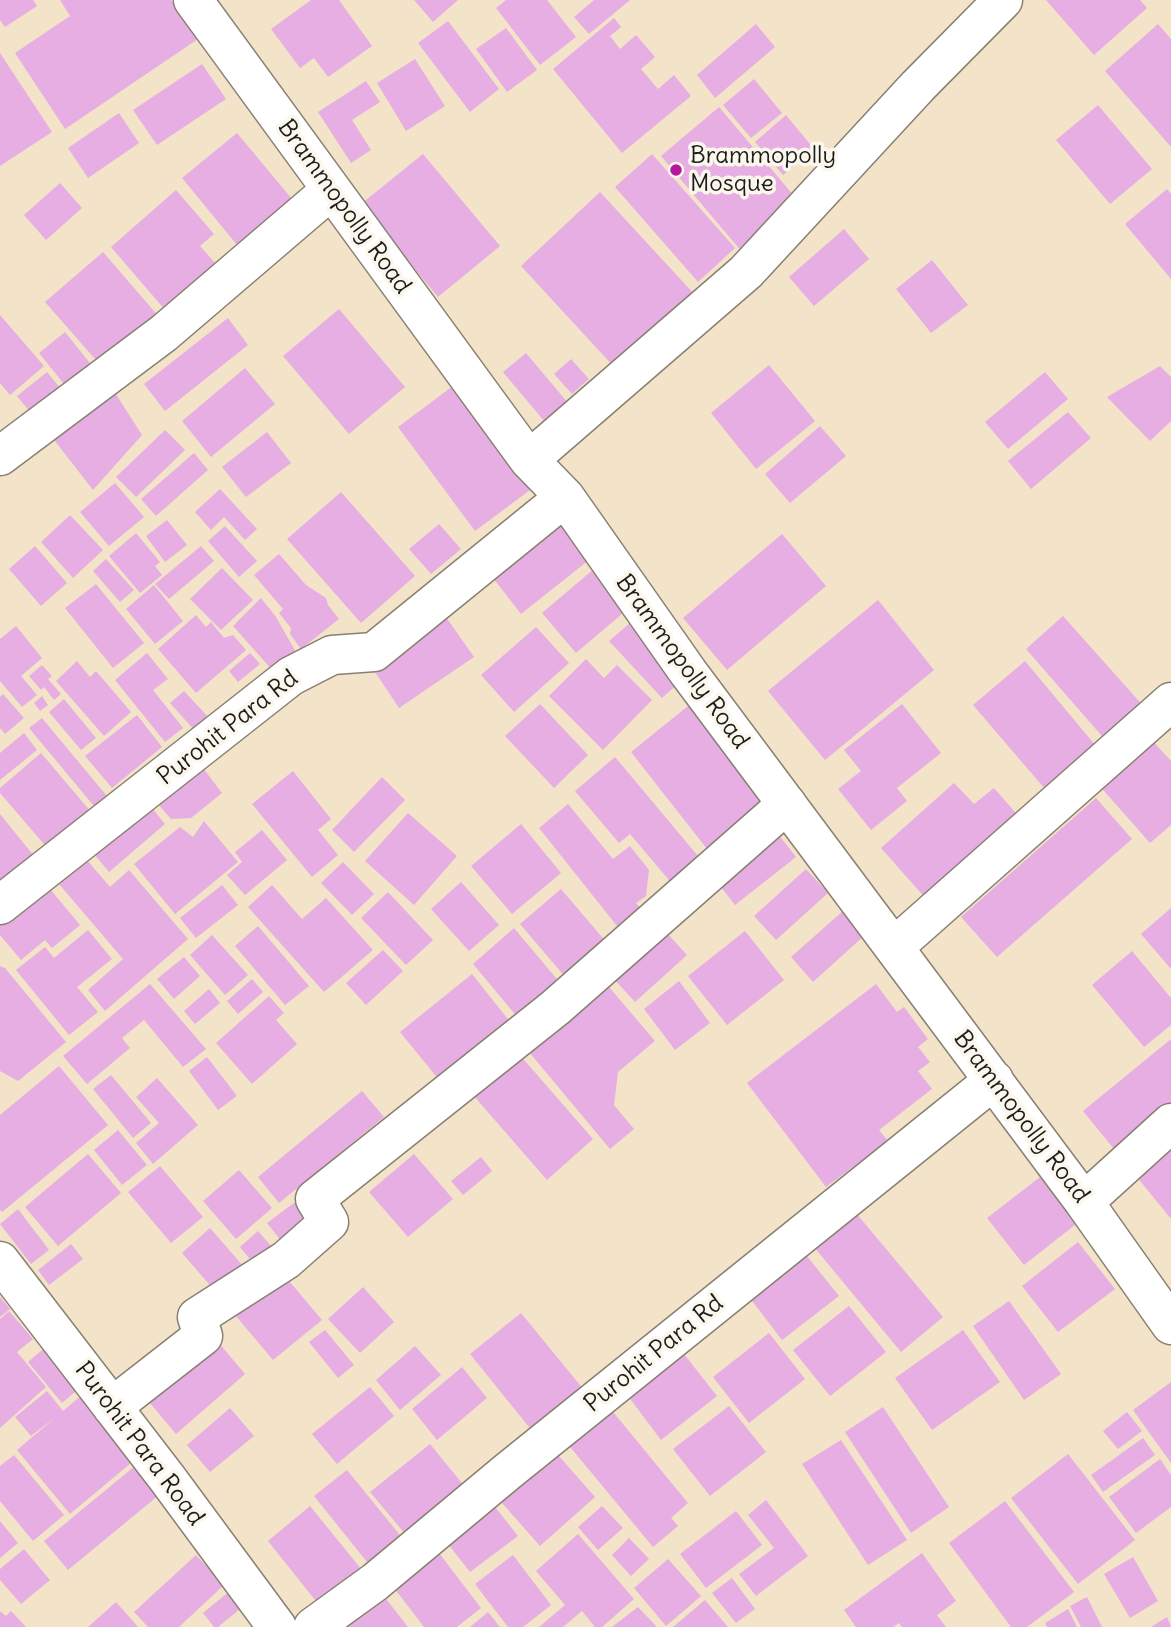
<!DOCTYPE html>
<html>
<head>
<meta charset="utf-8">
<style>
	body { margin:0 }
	canvas { display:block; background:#f3e3c8 }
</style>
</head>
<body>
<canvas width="1171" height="1627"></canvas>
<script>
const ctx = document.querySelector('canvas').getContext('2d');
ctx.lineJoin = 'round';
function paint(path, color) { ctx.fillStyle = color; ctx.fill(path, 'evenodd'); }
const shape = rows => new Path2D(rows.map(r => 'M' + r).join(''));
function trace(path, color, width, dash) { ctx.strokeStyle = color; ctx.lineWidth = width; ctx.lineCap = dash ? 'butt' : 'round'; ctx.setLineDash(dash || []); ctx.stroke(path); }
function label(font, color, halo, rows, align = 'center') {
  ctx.font = font + ' Delius,sans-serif'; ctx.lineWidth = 7; ctx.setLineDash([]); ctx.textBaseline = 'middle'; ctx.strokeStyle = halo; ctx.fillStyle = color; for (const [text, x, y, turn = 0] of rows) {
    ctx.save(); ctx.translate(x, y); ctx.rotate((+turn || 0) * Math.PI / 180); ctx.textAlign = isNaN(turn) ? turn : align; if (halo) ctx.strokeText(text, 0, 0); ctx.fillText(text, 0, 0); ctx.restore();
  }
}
paint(shape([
	[0,0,33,0,37,6,5,27,0,20],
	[60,0,171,0,198,39,65,129,15,53,70,16],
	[311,0,339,0,372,46,328,77,314,58,300,68,271,29],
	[414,0,458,0,433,22],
	[506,0,547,0,576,37,540,65,496,8],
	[594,0,630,0,589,34,574,17],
	[1046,0,1140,0,1147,8,1094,55],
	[614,18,621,27,610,36,620,49,636,35,655,57,641,69,658,89,674,75,691,96,622,153,553,69],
	[448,21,499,89,470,112,418,43],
	[756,24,775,47,715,98,697,75],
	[1158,24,1171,39,1171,147,1105,71],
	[506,28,537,70,507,92,476,49],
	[0,53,52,132,0,166],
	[415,59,445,106,406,131,377,83],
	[202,64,226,99,157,145,133,110],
	[754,79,782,113,751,138,723,105],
	[366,81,380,102,352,120,371,150,351,163,318,112],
	[1098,105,1152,169,1110,204,1056,140],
	[719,107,800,203,742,252,661,156],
	[119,113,139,143,88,178,68,148],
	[786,115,814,149,783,175,755,142],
	[237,133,297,205,242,251,182,178],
	[423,154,500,246,438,297,361,204],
	[652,154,735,248,698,282,615,187],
	[60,183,82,208,46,240,24,215],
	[1167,189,1171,194,1171,279,1125,224],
	[176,190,214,234,200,246,224,273,172,318,111,247],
	[600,192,695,295,615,368,521,266],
	[844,229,869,259,814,306,789,277],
	[103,252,160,318,103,368,45,302],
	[932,260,968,305,931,333,896,289],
	[339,309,405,387,349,434,283,356],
	[0,315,44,366,10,395,0,383],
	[228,318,248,345,165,411,144,384],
	[65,332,98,373,72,394,39,353],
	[526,353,568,403,545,422,503,372],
	[571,359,589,379,572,394,554,374],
	[769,365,815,421,756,469,711,413],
	[1160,366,1171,377,1171,421,1150,441,1107,397],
	[245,368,275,404,211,457,182,421],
	[47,372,65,394,35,418,17,396],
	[1045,372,1068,399,1008,449,985,422],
	[453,386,530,490,475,531,398,427],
	[112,388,142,435,93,490,51,436],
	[1068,412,1091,438,1031,489,1008,461],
	[820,426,846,456,790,503,765,474],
	[165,430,185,450,136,497,116,477],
	[267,432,291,463,246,497,222,467],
	[194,453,208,470,156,516,141,499],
	[115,483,144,517,109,546,80,512],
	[220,489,257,529,245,540,224,517,211,530,195,512],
	[341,492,415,576,361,623,287,539],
	[559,511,594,556,521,614,486,569],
	[70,515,103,550,73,578,41,542],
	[167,520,187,545,165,562,146,536],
	[439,524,461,549,431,574,409,549],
	[225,526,257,561,239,577,208,541],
	[136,533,160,562,155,566,162,575,140,593,109,556],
	[782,534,826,586,727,670,683,618],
	[35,546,67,583,41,606,9,569],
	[201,546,214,561,169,599,155,584],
	[279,554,306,585,326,598,328,605,339,619,301,649,290,634,291,628,279,613,283,609,254,575],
	[106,559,134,590,120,602,93,571],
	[222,568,253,600,221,630,190,599],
	[595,568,629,608,576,653,542,613],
	[96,584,144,643,113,668,65,608],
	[154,585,183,621,155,644,126,609],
	[261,598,276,617,297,654,274,672,233,626],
	[878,600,934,670,825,760,768,691],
	[441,610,474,657,399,708,367,660],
	[196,615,206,627,211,622,224,638,233,635,246,650,196,693,158,649],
	[1063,616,1146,709,1108,743,1026,649],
	[630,623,682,680,662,698,609,641],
	[16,626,42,658,21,676,37,695,22,707,0,681,0,639],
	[536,627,569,663,514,712,481,675],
	[147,653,168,679,153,690,183,728,165,742,115,680],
	[250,653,260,664,238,682,229,671],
	[586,659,604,678,617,665,652,700,603,750,549,696],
	[77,661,90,677,96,671,131,712,104,736,56,681],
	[1025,661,1096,746,1045,789,973,705],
	[42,665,52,676,48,679,61,694,54,700,44,687,41,690,29,676],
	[184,691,211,720,197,733,170,703],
	[3,694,24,718,5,734,0,728,0,697],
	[42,696,48,705,40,711,34,703],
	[64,699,96,738,81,750,49,712],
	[693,702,774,804,711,854,631,752],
	[540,704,588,755,554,788,505,736],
	[902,704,941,753,897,788,907,801,871,830,838,789,861,771,844,750],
	[137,715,162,747,112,788,85,756],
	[42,718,111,801,98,811,29,728],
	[24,733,37,750,0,780,0,753],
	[1149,737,1171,761,1171,825,1150,843,1097,783],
	[41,753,92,813,49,850,0,793,0,788],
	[615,757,703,862,674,886,630,834,619,843,575,791],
	[197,760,222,793,191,818,171,819,151,796],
	[293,771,331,819,318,830,338,855,312,877,252,804],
	[382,777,405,800,354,852,332,830],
	[954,783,974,804,994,788,1021,819,928,901,881,848],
	[144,798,165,824,109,872,88,847],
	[1096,798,1132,839,997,957,961,917],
	[568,804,613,859,630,846,649,870,646,896,636,903,644,912,621,931,539,828],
	[408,813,457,856,414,905,365,861],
	[0,814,38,861,0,893],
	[204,821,238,862,175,914,134,864,180,827,193,837],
	[521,824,561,873,512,914,471,866],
	[262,830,287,860,245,895,227,875,242,862,235,852],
	[778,834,796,857,735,905,717,882],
	[81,853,110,887,129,870,188,939,105,1011,88,990,123,959,53,877],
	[343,862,374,894,352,915,321,883],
	[806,869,828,893,776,940,754,916],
	[461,882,499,925,469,951,431,909],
	[45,883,80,925,52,948,45,940,21,960,0,935,0,920],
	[222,885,238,905,196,938,180,918],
	[272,885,302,919,326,898,373,950,324,992,248,907],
	[561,889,613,950,572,985,520,924],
	[388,892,433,940,406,965,361,918],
	[1171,908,1171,969,1141,934],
	[844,910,865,935,813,982,791,957],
	[258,926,309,986,285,1005,235,946],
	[514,928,566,990,524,1025,473,964],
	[88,930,112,959,77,987,98,1012,69,1035,16,970,45,947,54,958],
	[665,931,687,955,635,1002,613,978],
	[745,931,784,980,727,1025,688,976],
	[212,935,248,975,225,995,190,955],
	[383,950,403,971,366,1005,346,983],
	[1132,951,1171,998,1171,1025,1144,1047,1092,985],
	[184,957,200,976,174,999,157,979],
	[0,966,5,968,66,1042,18,1081,0,1071],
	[472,974,515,1028,444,1086,400,1032],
	[252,979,263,992,238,1014,227,1001],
	[603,980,655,1041,618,1072,614,1105,634,1129,610,1149,524,1046],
	[679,981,710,1023,675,1050,644,1009],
	[150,984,206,1049,183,1067,144,1020,122,1038,130,1048,87,1084,63,1056],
	[876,984,897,1012,904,1007,928,1039,918,1047,930,1062,918,1071,932,1089,879,1130,888,1141,826,1187,747,1083],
	[209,989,220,1003,195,1024,184,1011],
	[269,996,284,1013,276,1020,297,1044,252,1084,216,1043],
	[1171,1039,1171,1102,1114,1149,1083,1111],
	[519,1054,593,1139,547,1180,473,1095],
	[207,1057,237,1096,218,1110,189,1071],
	[59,1066,108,1125,2,1212,0,1210,0,1115],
	[111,1075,151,1123,133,1138,93,1089],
	[157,1078,198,1125,153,1164,136,1143,159,1123,136,1097],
	[362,1091,384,1117,279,1203,258,1177],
	[118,1130,147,1165,122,1185,94,1150],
	[1171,1149,1171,1219,1137,1177],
	[88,1154,121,1193,58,1246,25,1207],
	[414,1154,453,1199,408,1237,369,1192],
	[481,1157,492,1171,463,1195,451,1181],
	[160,1166,203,1217,171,1243,128,1192],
	[239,1170,272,1208,236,1239,203,1201],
	[1044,1174,1080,1221,1024,1265,987,1218],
	[306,1194,323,1218,286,1247,267,1223],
	[18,1209,49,1250,31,1264,0,1224],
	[856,1213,943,1317,901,1352,814,1247],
	[210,1228,250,1274,221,1298,182,1253],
	[258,1231,278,1254,259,1270,240,1247],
	[1078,1242,1115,1289,1058,1332,1022,1286],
	[71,1244,83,1259,49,1285,38,1270],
	[802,1250,839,1296,782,1340,746,1293],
	[284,1275,322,1320,273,1360,235,1315],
	[363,1287,394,1322,360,1353,328,1319],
	[0,1297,10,1309,0,1317],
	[1009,1301,1061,1374,1024,1400,973,1326],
	[849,1306,886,1352,830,1396,793,1350],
	[9,1311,33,1339,17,1352,46,1387,0,1428,0,1319],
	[521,1313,584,1390,533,1432,470,1354],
	[325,1330,354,1365,338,1378,309,1342],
	[963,1330,1000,1382,932,1430,895,1378],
	[769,1333,805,1379,749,1423,713,1377],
	[213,1336,245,1374,176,1434,144,1396],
	[48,1345,82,1386,62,1403,28,1362],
	[415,1346,441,1375,400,1410,376,1380],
	[680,1349,717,1396,661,1440,625,1392],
	[462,1367,487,1398,437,1440,412,1409],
	[1171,1382,1171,1463,1133,1410],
	[370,1387,394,1416,337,1464,312,1434],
	[47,1391,63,1411,83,1394,137,1458,70,1514,17,1450,57,1416,31,1436,15,1417],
	[729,1406,766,1452,710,1496,673,1449],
	[609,1407,688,1503,671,1518,678,1526,653,1547,566,1442],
	[883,1407,949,1507,911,1533,845,1432],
	[230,1408,254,1436,210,1472,187,1445],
	[1127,1412,1142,1431,1118,1449,1103,1431],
	[1143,1438,1155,1455,1103,1492,1091,1475],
	[841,1440,907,1540,868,1565,802,1464],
	[430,1444,465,1487,406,1535,370,1492],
	[551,1447,595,1497,540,1546,495,1495],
	[1068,1454,1135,1540,1078,1584,1011,1498],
	[14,1455,64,1515,33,1541,0,1501,0,1466],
	[1160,1459,1171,1475,1171,1507,1136,1533,1109,1497],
	[141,1461,165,1490,68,1570,44,1541],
	[347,1470,408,1545,375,1572,314,1496],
	[766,1500,808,1556,756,1596,739,1574,774,1548,748,1515],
	[1005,1501,1074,1592,1027,1627,1011,1627,949,1543],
	[492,1503,518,1536,470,1572,444,1539],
	[310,1506,366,1575,323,1610,268,1541],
	[602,1506,623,1528,598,1550,578,1527],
	[736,1511,762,1545,706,1588,680,1554],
	[0,1521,18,1543,0,1558],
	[578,1534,634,1599,602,1627,595,1627,582,1611,563,1627,539,1627,565,1605,536,1571],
	[629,1538,649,1559,631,1576,612,1555],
	[24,1549,50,1580,21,1604,0,1580,0,1569],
	[436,1549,481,1608,457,1627,424,1627,391,1584],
	[922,1553,956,1601,937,1615,946,1627,902,1627,899,1623,893,1627,856,1627,844,1610],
	[196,1555,224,1585,179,1627,148,1627,134,1612],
	[513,1555,551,1605,523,1627,508,1627,475,1584],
	[1133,1557,1158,1601,1130,1618,1104,1574],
	[668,1559,701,1596,666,1626,634,1588],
	[732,1578,755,1609,736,1623,712,1593],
	[236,1586,240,1609,218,1627,214,1627,203,1613],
	[380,1591,408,1627,335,1627],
	[1087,1597,1102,1627,1081,1627,1070,1606],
	[705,1600,728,1627,673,1627],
	[116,1602,138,1627,88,1627],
	[638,1607,657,1627,612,1627],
	[1068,1609,1077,1627,1047,1627,1045,1623],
	[0,1611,6,1616,11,1611,26,1627,0,1627],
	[488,1612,500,1627,470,1627],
	[1167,1617,1171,1627,1151,1627]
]), '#e6aee3');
const minor = shape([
	[193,0,529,460,565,497,688,672,1084,1202,1171,1325],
	[0,456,164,333,331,190],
	[529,460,746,272,918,86,1003,0],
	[0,905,291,676,332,655,374,652,565,497],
	[894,947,1171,702],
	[1084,1202,1171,1123],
	[0,1261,167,1478,277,1627],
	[112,1407,203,1336,197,1317,286,1260,329,1222,315,1199,555,1008,787,804],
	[313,1627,375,1582,507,1472,994,1080]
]);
trace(minor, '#888072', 41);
trace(minor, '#fff', 38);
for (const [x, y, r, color] of [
	[676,170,7,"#b5179e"]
]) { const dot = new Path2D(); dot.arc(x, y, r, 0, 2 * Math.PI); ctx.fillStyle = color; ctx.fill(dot); trace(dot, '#fbf7ec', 2.5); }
label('24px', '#1c1c1c', '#fbf7ec', [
	["Brammopolly",690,156],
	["Mosque",690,184]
], 'left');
label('24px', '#1c1c1c', '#fbf7ec', [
	["Brammopolly Road",344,207,54],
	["Brammopolly Road",682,662,54],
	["Purohit Para Rd",228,728,-38],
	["Brammopolly Road",1021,1117,53],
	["Purohit Para Rd",654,1354,-39],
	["Purohit Para Road",139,1444,53]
]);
</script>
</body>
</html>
